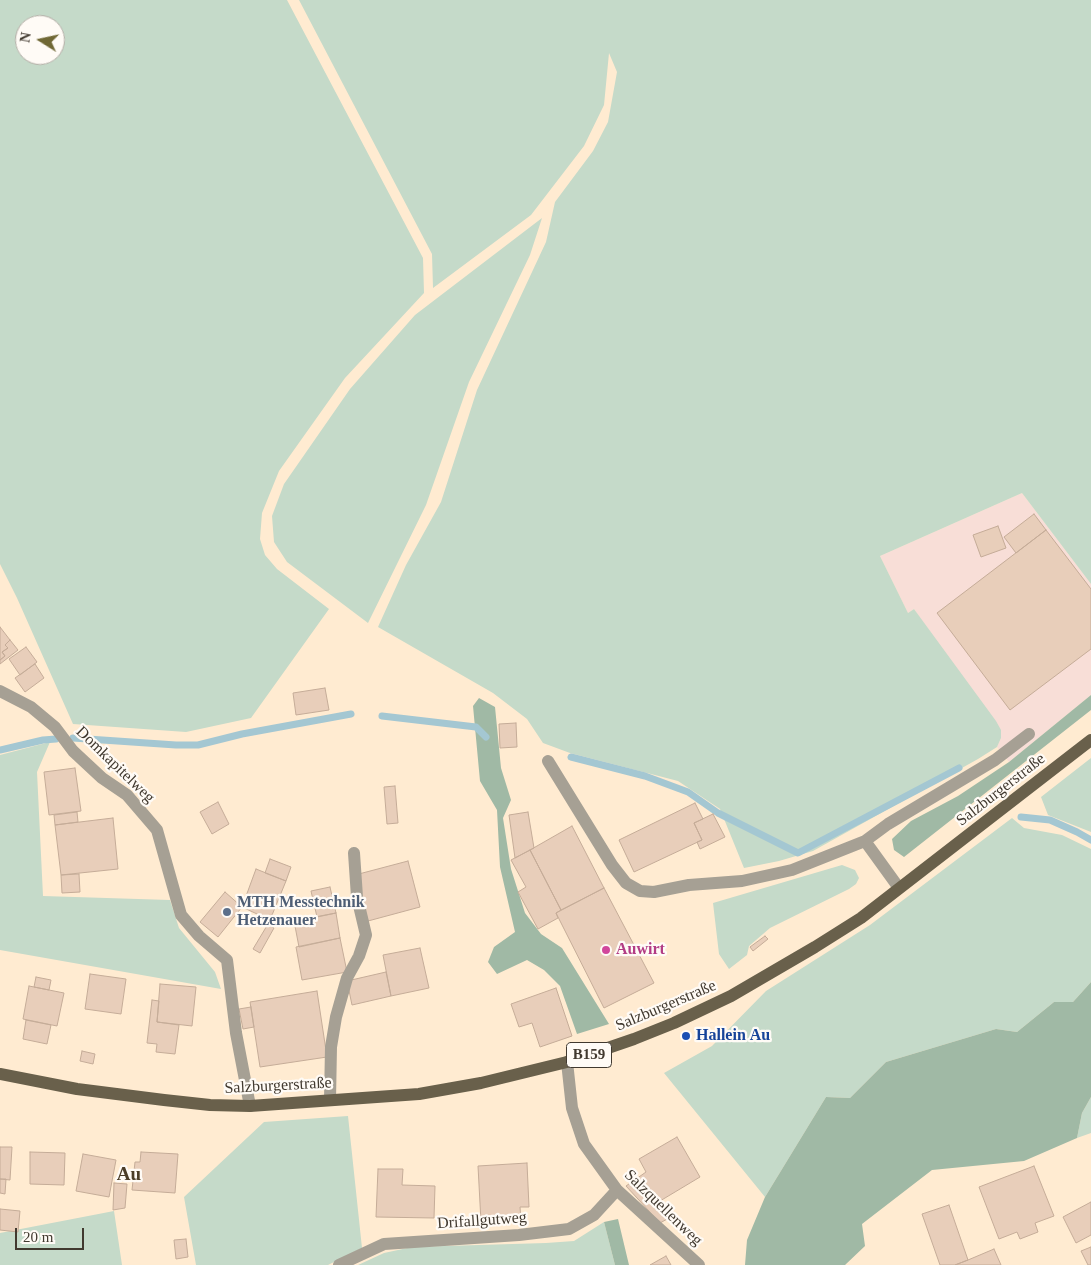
<!DOCTYPE html>
<html>
<head>
<meta charset="utf-8">
<style>
	body { margin:0 }
	#map { position:relative; width:1091px; height:1265px; overflow:hidden; background:#ffebd1; font-family:"Times New Roman",serif }
	canvas { display:block }
	.north { position:absolute; left:15px; top:15px; width:50px; height:50px; box-sizing:border-box; background:#fffbf6; border:1px solid #b3ada6; border-radius:50%; rotate:280deg; font-size:14px; font-weight:700; line-height:20px; text-align:center; color:#41392f }
	.north::after { content:''; display:block; margin:auto; width:18px; height:22px; background:#706835; clip-path:polygon(50% 0,100% 100%,50% 72%,0 100%) }
	.scale { position:absolute; left:15px; top:1228px; width:69px; height:22px; box-sizing:border-box; border:2px solid #41392f; border-top:0; padding-left:6px; font-size:15px; line-height:18px; white-space:nowrap; color:#41392f; -webkit-text-stroke:4px #fffbf6; paint-order:stroke }
</style>
</head>
<body>
<div id="map">
<canvas width="1091" height="1265"></canvas>
<div class="north">N</div>
<div class="scale">20 m</div>
</div>
<script>
const ctx = document.querySelector('canvas').getContext('2d');
ctx.lineJoin = 'round';
function paint(path, color) { ctx.fillStyle = color; ctx.fill(path, 'evenodd'); }
const shape = rows => new Path2D(rows.map(r => 'M' + r).join(''));
function trace(path, color, width, dash) { ctx.strokeStyle = color; ctx.lineWidth = width; ctx.lineCap = dash ? 'butt' : 'round'; ctx.setLineDash(dash || []); ctx.stroke(path); }
function label(font, color, halo, rows, align = 'center') {
  ctx.font = font + ' "Times New Roman",serif'; ctx.lineWidth = 4.5; ctx.setLineDash([]); ctx.textBaseline = 'middle'; ctx.strokeStyle = halo; ctx.fillStyle = color; for (const [text, x, y, turn = 0] of rows) {
    ctx.save(); ctx.translate(x, y); ctx.rotate((+turn || 0) * Math.PI / 180); ctx.textAlign = isNaN(turn) ? turn : align; if (halo) ctx.strokeText(text, 0, 0); ctx.fillText(text, 0, 0); ctx.restore();
  }
}
paint(shape([
	[1022,493,1091,584,1091,695,1009,762,997,747,1001,738,914,609,908,613,880,556]
]), '#f8ded7');
paint(shape([
	[0,0,287,0,423,258,424,293,345,378,279,471,262,513,260,539,265,555,277,569,329,609,251,718,186,732,73,724,17,598,0,564],
	[25,25,55,25,55,55,25,55],
	[299,0,1091,0,1091,584,1022,493,880,556,908,613,914,609,996,721,1001,730,1001,738,997,747,978,759,813,851,779,861,744,868,720,809,678,781,570,753,543,743,527,719,493,693,378,627,406,565,441,502,477,390,546,242,555,202,593,151,608,122,617,72,609,53,604,105,584,146,531,215,433,288,432,254],
	[542,218,530,255,469,382,426,505,368,623,287,562,274,542,272,516,284,484,350,389,415,315],
	[50,742,37,772,43,896,170,900,179,928,215,972,221,989,0,950,0,755],
	[1091,758,1091,832,1048,815,1041,797],
	[1012,818,1024,828,1062,835,1091,849,1091,982,1073,1002,1054,1002,1017,1032,996,1029,886,1062,850,1098,826,1097,765,1197,664,1073,712,1046,766,991,870,925],
	[842,865,855,870,859,878,856,884,849,889,770,928,749,946,747,955,729,969,719,954,713,903],
	[1091,1097,1091,1133,1077,1138,1082,1113],
	[348,1116,362,1248,328,1265,196,1265,184,1197,264,1122],
	[114,1211,122,1265,0,1265,0,1233],
	[604,1222,615,1265,358,1265,384,1253,412,1247,546,1243,574,1241]
]), '#c5dac9');
paint(shape([
	[1091,695,1091,710,904,857,894,850,892,839,911,821,958,796,1009,762],
	[479,698,495,707,501,768,511,800,503,818,511,869,525,913,541,934,562,948,609,1024,577,1034,560,986,544,970,527,960,497,974,488,962,494,947,515,932,500,867,497,810,480,781,473,706],
	[1091,982,1091,1097,1082,1113,1077,1138,1024,1161,932,1170,862,1224,865,1246,845,1265,745,1265,747,1240,765,1197,826,1097,850,1098,886,1062,996,1029,1017,1032,1054,1002,1073,1002],
	[618,1219,629,1265,615,1265,604,1222]
]), '#a0b9a5');
trace(shape([
	[382,716,476,727,486,737],
	[73,738,176,745,198,745,242,734,351,714],
	[0,750,43,740,56,739],
	[571,757,645,776,688,792,718,813,798,853,959,768],
	[1021,817,1050,820,1077,832,1091,840]
]), '#a4c7d2', 7);
const building = shape([
	[1034,514,1046,530,1016,553,1004,537,1034,514],
	[998,526,1006,548,981,557,973,535,998,526],
	[1046,530,1091,589,1091,649,1010,710,937,613,1046,530],
	[0,627,10,640,5,645,8,648,2,652,5,656,0,660,0,627],
	[10,640,18,650,0,664,0,660,5,656,2,652,8,648,5,645,10,640],
	[26,647,37,662,20,675,9,659,26,647],
	[35,664,44,678,25,692,15,678,35,664],
	[325,688,329,710,296,715,293,693,325,688],
	[516,723,517,747,500,748,499,724,516,723],
	[75,768,81,811,49,815,44,772,75,768],
	[395,786,398,823,387,824,384,787,395,786],
	[218,802,229,824,212,834,200,812,218,802],
	[695,803,703,819,694,823,702,840,634,872,619,840,695,803],
	[77,812,78,822,55,825,54,815,77,812],
	[528,812,534,848,515,858,509,815,528,812],
	[713,814,725,837,700,849,697,842,702,840,694,823,713,814],
	[113,818,118,869,61,875,55,825,113,818],
	[572,826,604,888,561,910,530,850,572,826],
	[530,850,561,910,556,913,558,918,538,929,518,892,526,887,511,860,530,850],
	[270,859,291,867,286,881,265,873,270,859],
	[408,861,420,907,368,921,355,875,408,861],
	[256,869,286,881,270,920,242,907,256,869],
	[79,874,80,892,62,893,61,875,79,874],
	[330,887,336,913,317,917,311,891,330,887],
	[604,888,654,983,604,1008,556,913,604,888],
	[225,892,242,907,218,937,200,922,225,892],
	[336,913,340,938,299,947,294,921,336,913],
	[268,924,274,928,260,953,253,949,268,924],
	[765,936,768,939,753,951,750,947,765,936],
	[340,938,347,972,302,980,296,947,340,938],
	[420,948,429,988,391,996,383,955,420,948],
	[386,972,391,996,352,1005,347,981,386,972],
	[90,974,126,979,121,1014,85,1009,90,974],
	[36,977,51,980,49,990,34,987,36,977],
	[160,984,196,987,192,1026,157,1022,160,984],
	[29,986,64,993,57,1026,23,1019,29,986],
	[556,988,572,1036,540,1047,532,1023,519,1027,511,1004,556,988],
	[317,991,327,1057,260,1067,250,1002,317,991],
	[152,1000,159,1001,157,1022,179,1025,175,1054,156,1052,157,1044,147,1043,152,1000],
	[251,1007,254,1027,243,1029,239,1009,251,1007],
	[26,1020,51,1025,47,1044,23,1039,26,1020],
	[82,1051,95,1054,93,1064,80,1061,82,1051],
	[677,1137,700,1177,660,1201,669,1218,660,1223,626,1186,646,1172,639,1159,677,1137],
	[0,1147,12,1147,10,1180,0,1179,0,1147],
	[30,1152,65,1153,64,1185,30,1184,30,1152],
	[141,1152,178,1154,175,1193,132,1190,135,1162,140,1162,141,1152],
	[83,1154,116,1160,109,1197,76,1191,83,1154],
	[527,1163,529,1207,520,1207,521,1220,481,1222,478,1166,527,1163],
	[1034,1166,1054,1216,1035,1223,1038,1232,1020,1239,1017,1232,999,1239,979,1187,1034,1166],
	[378,1169,403,1169,402,1185,435,1186,434,1218,376,1217,378,1169],
	[0,1179,6,1179,5,1194,0,1193,0,1179],
	[114,1183,127,1184,125,1208,113,1210,114,1183],
	[1091,1202,1091,1235,1076,1243,1063,1217,1091,1202],
	[949,1205,968,1260,955,1265,940,1265,922,1214,949,1205],
	[0,1209,20,1211,18,1232,0,1230,0,1209],
	[186,1239,188,1257,176,1259,174,1240,186,1239],
	[1091,1247,1091,1265,1088,1265,1081,1251,1091,1247],
	[994,1249,1001,1265,955,1265,968,1260,994,1249],
	[666,1256,671,1265,650,1265,666,1256]
]);
paint(building, '#e8ceba');
trace(building, '#c5ac98', 1);
trace(shape([
	[0,691,31,707,55,727,73,751,102,778,127,795,157,830,181,915,199,936,227,960,236,1033,250,1106],
	[548,761,612,865,626,883,640,891,654,892,689,885,742,881,792,870,865,841,899,888],
	[865,841,888,824,995,760,1029,734],
	[567,1062,572,1108,584,1144,617,1190,699,1265],
	[330,1100,331,1047,336,1017,347,978,359,956,366,935,357,897,354,853],
	[339,1265,384,1244,519,1235,569,1229,594,1215,617,1190]
]), '#a6a094', 12);
trace(shape([
	[0,1074,77,1089,164,1100,210,1105,250,1106,419,1094,481,1083,567,1062,634,1039,674,1023,731,996,815,947,861,918,1091,740]
]), '#69604b', 12);
for (const [x, y, r, color] of [
	[227,912,5,"#5c6f8a"],
	[606,950,5,"#d1479c"],
	[686,1036,5,"#1a4fb4"]
]) { const dot = new Path2D(); dot.arc(x, y, r, 0, 2 * Math.PI); ctx.fillStyle = color; ctx.fill(dot); trace(dot, '#fffbf6', 2); }
for (const [x, y, w] of [
	[589,1055,45]
]) { const box = new Path2D(); box.roundRect(x - w / 2, y - 12.5, w, 25, 4); ctx.fillStyle = '#fffbf6'; ctx.fill(box); trace(box, '#41392f', 1); }
label('bold 15px', '#41392f', null, [
	["B159",589,1055]
]);
label('16px', '#41392f', '#fffbf6', [
	["Domkapitelweg",115,765,44],
	["Salzburgerstraße",1001,790,-38],
	["Salzburgerstraße",666,1006,-23],
	["Salzburgerstraße",278,1086,-3],
	["Salzquellenweg",663,1208,44],
	["Drifallgutweg",482,1221,-4]
]);
label('bold 16px', '#4e5e75', '#fffbf6', [
	["MTH Messtechnik",237,903],
	["Hetzenauer",237,921]
], 'left');
label('bold 16px', '#b23c85', '#fffbf6', [
	["Auwirt",616,950]
], 'left');
label('bold 16px', '#164399', '#fffbf6', [
	["Hallein Au",696,1036]
], 'left');
label('bold 19px', '#4c3d27', '#fffbf6', [
	["Au",129,1175]
]);
</script>
</body>
</html>
